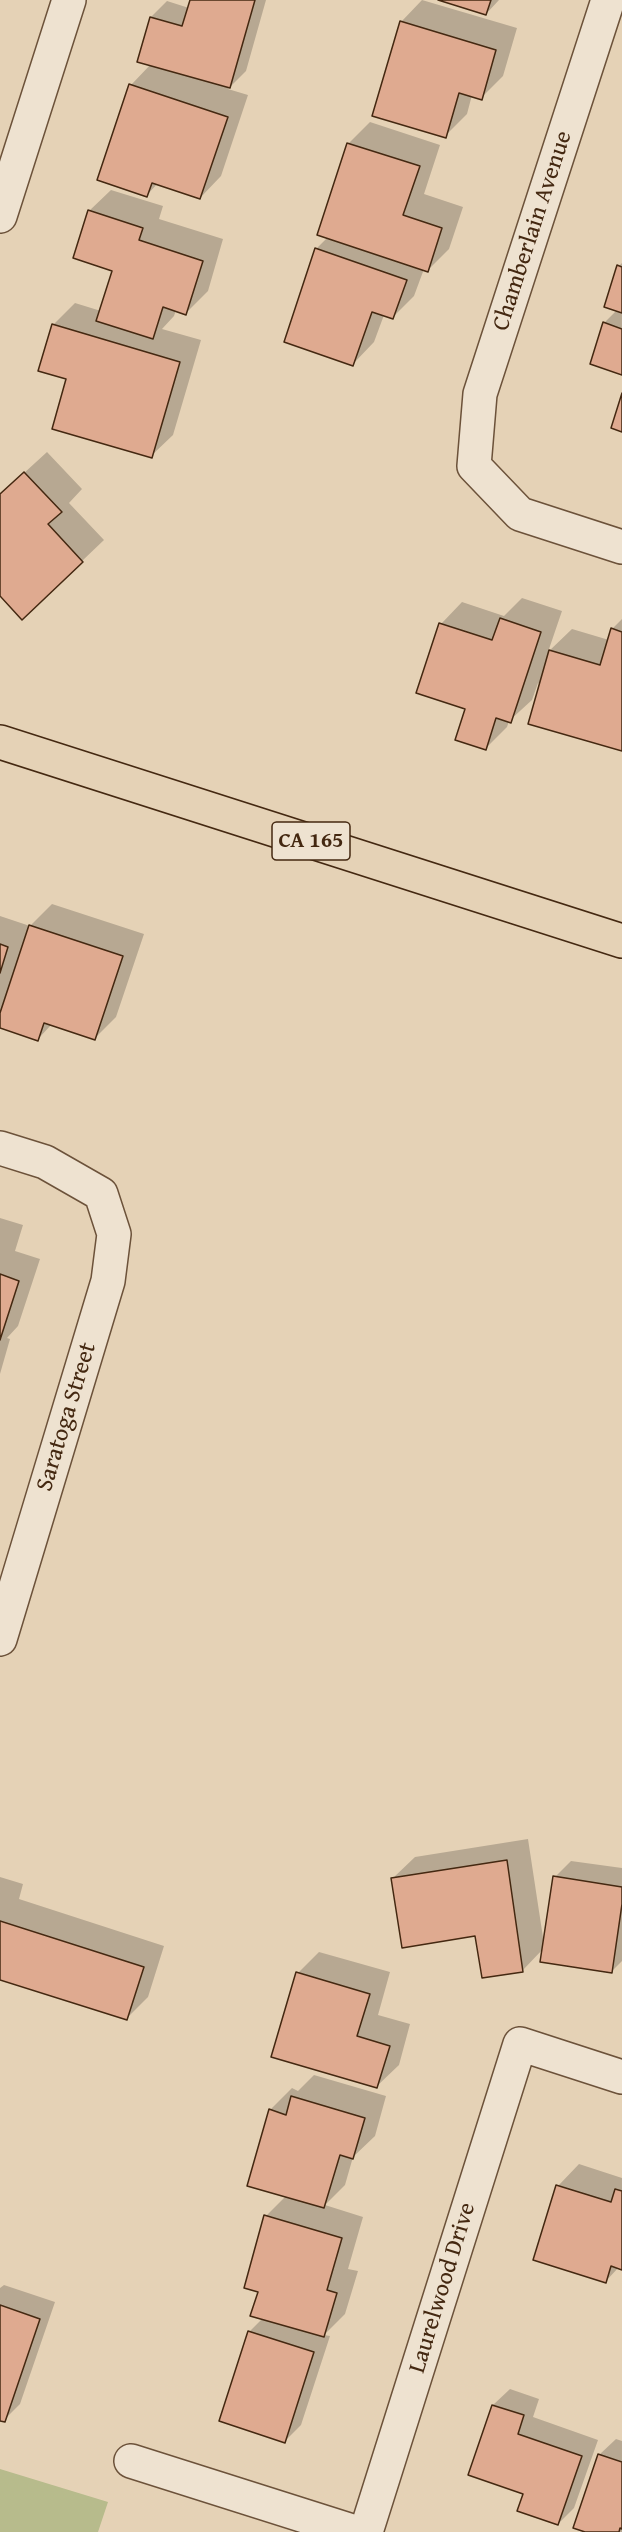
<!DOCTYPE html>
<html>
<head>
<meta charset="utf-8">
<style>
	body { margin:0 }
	canvas { display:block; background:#e5d2b6 }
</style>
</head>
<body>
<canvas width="622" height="2532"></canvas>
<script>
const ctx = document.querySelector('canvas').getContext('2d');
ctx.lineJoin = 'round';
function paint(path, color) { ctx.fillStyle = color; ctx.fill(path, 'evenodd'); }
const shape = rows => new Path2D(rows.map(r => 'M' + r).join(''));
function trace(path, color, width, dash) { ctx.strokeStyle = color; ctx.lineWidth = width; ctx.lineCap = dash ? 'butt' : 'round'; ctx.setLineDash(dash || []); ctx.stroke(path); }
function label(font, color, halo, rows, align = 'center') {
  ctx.font = font + ' "Gentium Book Plus",serif'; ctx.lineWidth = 4.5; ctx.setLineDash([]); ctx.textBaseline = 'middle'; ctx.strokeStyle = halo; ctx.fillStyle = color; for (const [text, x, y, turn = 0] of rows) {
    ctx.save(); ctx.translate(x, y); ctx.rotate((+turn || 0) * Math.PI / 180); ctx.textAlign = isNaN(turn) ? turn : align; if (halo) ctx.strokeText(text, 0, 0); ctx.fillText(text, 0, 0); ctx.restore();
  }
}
paint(shape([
	[0,2469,108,2502,98,2532,0,2532]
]), '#b7bb8c');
paint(shape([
	[191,0,266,0,246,71,228,89,248,95,221,176,200,198,158,183,147,195,131,85,151,64,151,17,167,1,189,8],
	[422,0,517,28,503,76,481,98,472,95,467,114,445,136,401,22],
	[443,0,499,0,486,14],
	[370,122,440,145,424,194,463,207,449,249,428,270,424,269,414,296,393,317,384,315,374,342,353,364,316,249,328,237,319,234,349,143],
	[111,190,163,206,159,219,223,239,208,291,186,313,176,310,174,316,162,329,201,340,173,435,151,456,68,378,53,325,75,303,101,311,114,270,89,211],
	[622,263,622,373,604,323,617,310,619,266],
	[47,452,82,489,69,503,104,540,82,561,0,593,0,495],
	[522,598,562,611,548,652,572,629,609,640,612,629,622,619,622,750,538,683,532,700,509,721,507,727,485,749,467,708,441,624,462,602,504,616],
	[52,904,144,934,116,1017,95,1038,52,1024,38,1039,0,1026,0,916,30,926],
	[0,1218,23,1225,15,1251,40,1259,18,1326,7,1338,10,1339,0,1374],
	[528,1839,544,1944,555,1877,571,1861,622,1868,622,1961,611,1972,543,1949,523,1970,477,1934,393,1878,415,1857],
	[0,1877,23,1884,19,1899,164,1946,148,1997,126,2019,0,1979],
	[319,1952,390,1972,378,2015,410,2024,399,2065,377,2086,298,1973],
	[314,2075,386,2096,375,2136,353,2157,345,2185,325,2205,363,2217,348,2269,358,2271,345,2314,324,2335,330,2336,301,2425,285,2441,249,2332,263,2318,259,2291,266,2216,286,2196,270,2110,292,2088,298,2091],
	[579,2164,622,2178,622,2268,619,2267,606,2281,558,2186],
	[4,2285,55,2302,20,2404,4,2420,0,2419,0,2288],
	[510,2389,539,2399,533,2417,598,2440,574,2508,558,2524,525,2493,470,2474,493,2405],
	[616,2439,622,2441,622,2532,589,2532,599,2455]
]), '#0003');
const building = shape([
	[190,0,255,0,230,88,137,62,150,17,182,26,190,0],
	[438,0,491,0,486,15,438,0],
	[400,21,496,50,482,100,459,93,446,138,372,116,400,21],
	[129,84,228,117,200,199,152,183,147,197,97,180,129,84],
	[347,143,420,166,403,215,442,228,428,272,317,235,347,143],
	[88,210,143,228,139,240,203,261,186,315,163,307,153,339,96,321,112,271,73,258,88,210],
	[315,248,407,280,393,319,372,312,353,366,284,342,315,248],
	[617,265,622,267,622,313,604,307,617,265],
	[603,322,622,329,622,375,590,364,603,322],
	[52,324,180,362,152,458,52,429,66,379,38,371,52,324],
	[622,393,622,432,611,428,622,393],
	[24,472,62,512,48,524,83,562,22,620,0,596,0,494,24,472],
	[500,618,541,632,511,723,496,718,486,750,455,740,465,709,416,693,439,623,492,640,500,618],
	[611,628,622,632,622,751,528,724,549,650,600,665,611,628],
	[29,925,123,956,95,1040,44,1023,38,1041,0,1028,0,1013,29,925],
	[0,944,8,947,0,973,0,944],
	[0,1274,19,1281,0,1340,0,1274],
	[507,1860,523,1972,482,1978,475,1936,402,1948,391,1878,507,1860],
	[553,1876,622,1887,622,1904,612,1973,540,1962,553,1876],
	[0,1921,144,1967,127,2020,0,1980,0,1921],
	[296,1972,370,1994,357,2036,390,2046,377,2088,271,2057,296,1972],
	[291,2096,365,2118,353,2159,340,2155,324,2208,247,2186,269,2109,286,2115,291,2096],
	[556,2185,611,2202,615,2189,622,2191,622,2270,611,2266,606,2283,533,2260,556,2185],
	[264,2215,342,2238,327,2290,337,2293,324,2337,250,2316,258,2292,244,2288,264,2215],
	[0,2305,40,2319,5,2422,0,2421,0,2305],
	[248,2331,314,2352,285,2443,219,2421,248,2331],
	[492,2405,524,2415,518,2434,582,2456,558,2525,517,2511,523,2494,468,2475,492,2405],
	[598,2454,622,2462,622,2529,620,2528,619,2532,585,2532,573,2528,598,2454]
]);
paint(building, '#dfaa90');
trace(building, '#442811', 1.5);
const minor = shape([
	[608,0,480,394,474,466,520,514,622,547],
	[0,216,69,0],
	[0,1148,45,1162,101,1194,114,1234,108,1281,0,1639],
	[131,2461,355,2532],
	[366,2532,520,2044,622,2077]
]);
const primary = shape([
	[0,742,622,941]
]);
trace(minor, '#6c523a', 36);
trace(primary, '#442811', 36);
trace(minor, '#eee2d0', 33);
trace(primary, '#e5d2b6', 33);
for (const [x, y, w] of [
	[311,841,78]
]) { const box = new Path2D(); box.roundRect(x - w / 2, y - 19, w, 38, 4.5); ctx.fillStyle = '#eee2d0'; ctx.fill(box); trace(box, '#442811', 1.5); }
label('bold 22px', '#442811', null, [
	["CA 165",311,841]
]);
label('24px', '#442811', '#eee2d0', [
	["Chamberlain Avenue",533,231,-72],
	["Saratoga Street",67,1417,-73],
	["Laurelwood Drive",443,2288,-73]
]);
</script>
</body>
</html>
